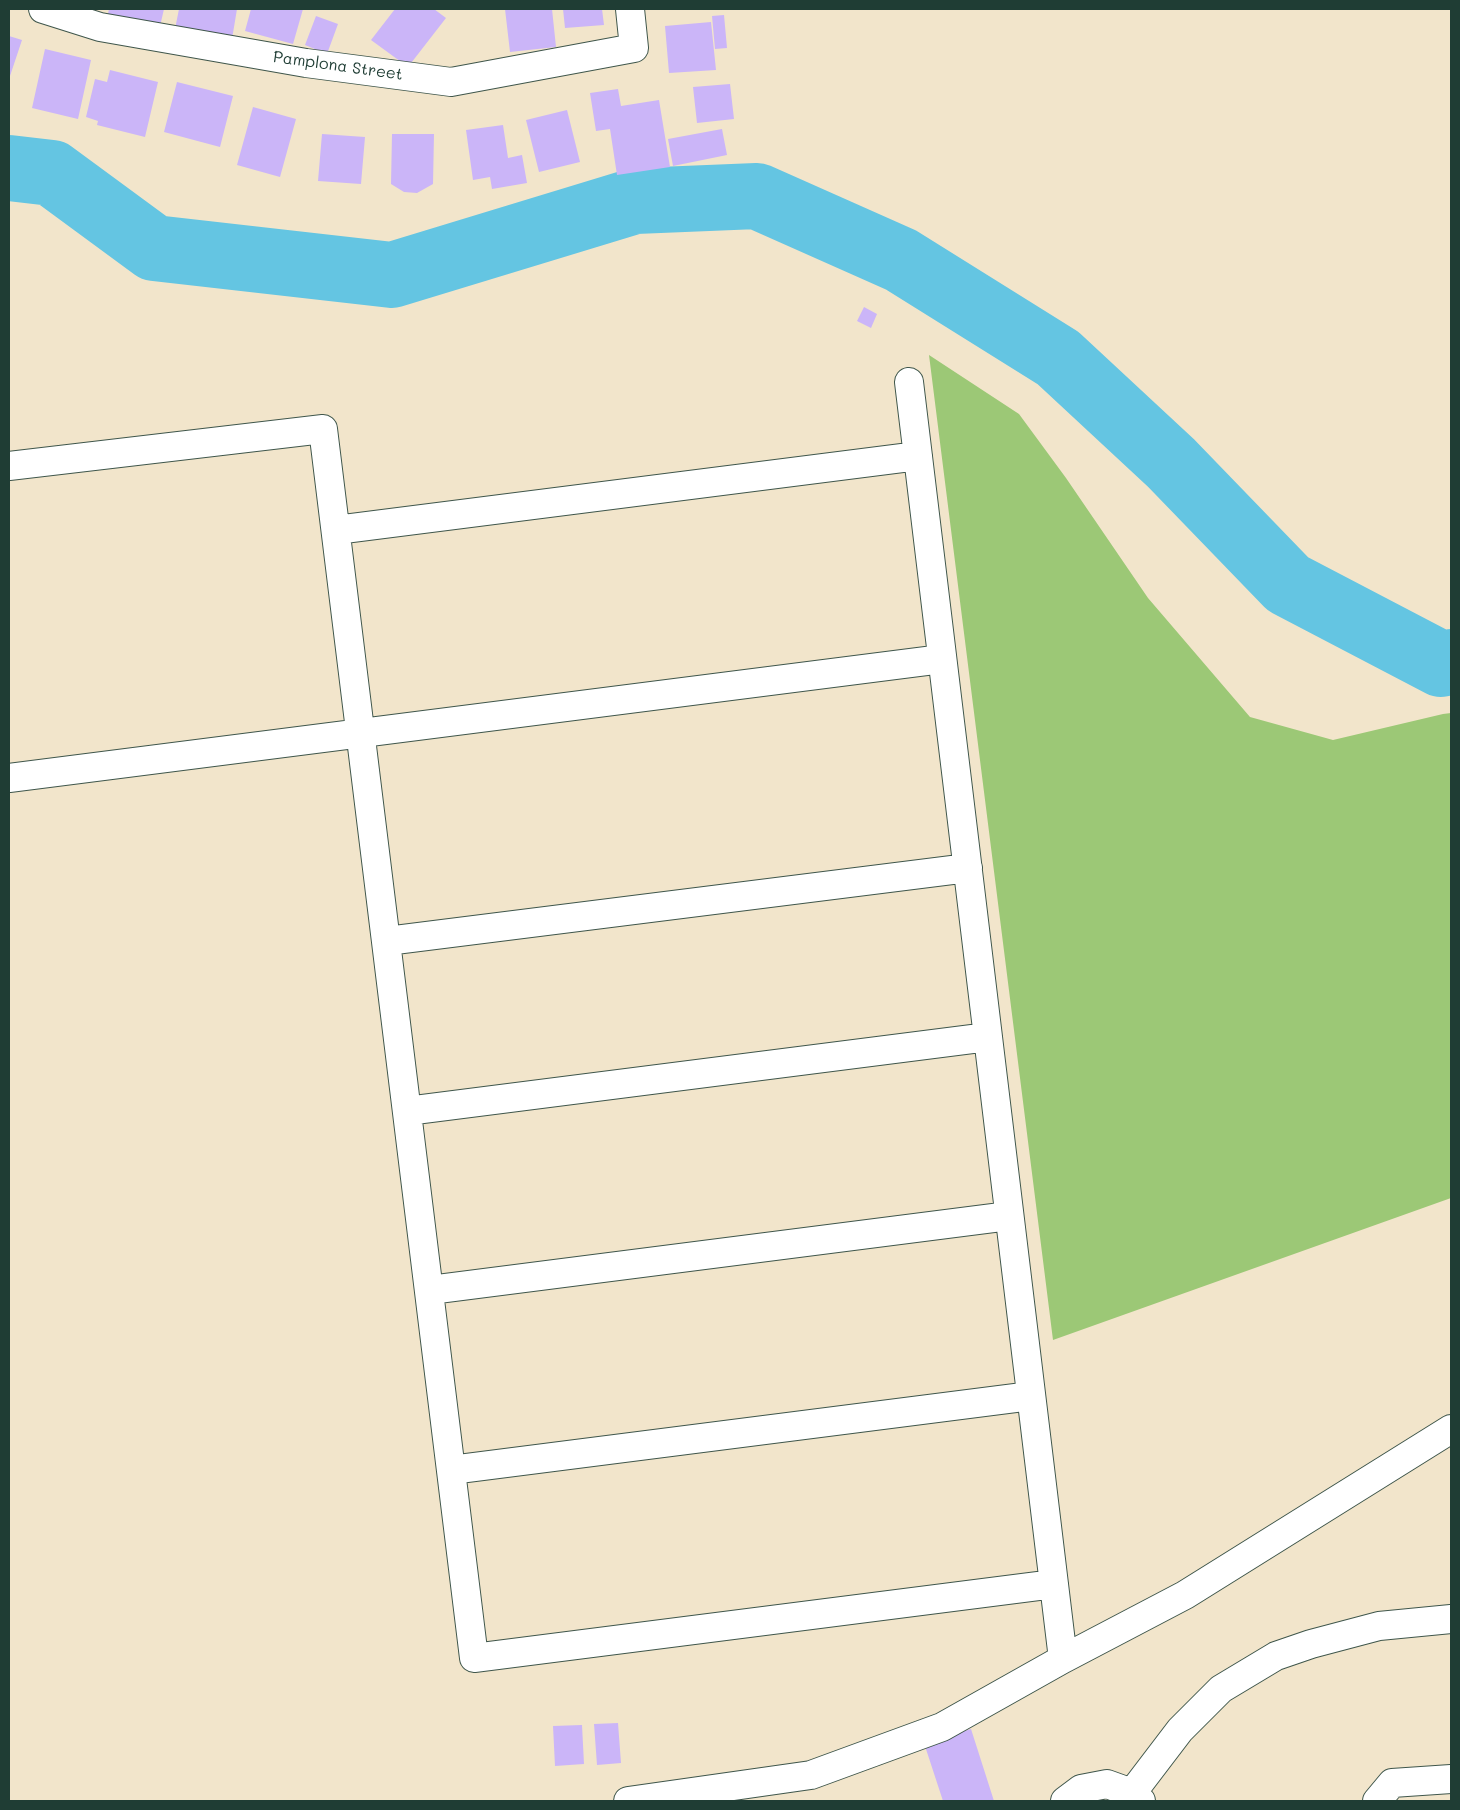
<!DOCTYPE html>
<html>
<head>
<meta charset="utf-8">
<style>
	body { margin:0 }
	#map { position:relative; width:1460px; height:1810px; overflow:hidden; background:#f2e5cb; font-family:Mali,sans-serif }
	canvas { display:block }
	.frame { position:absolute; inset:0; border:10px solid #1f3d34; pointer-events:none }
</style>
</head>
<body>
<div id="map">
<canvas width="1460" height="1810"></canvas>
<div class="frame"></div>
</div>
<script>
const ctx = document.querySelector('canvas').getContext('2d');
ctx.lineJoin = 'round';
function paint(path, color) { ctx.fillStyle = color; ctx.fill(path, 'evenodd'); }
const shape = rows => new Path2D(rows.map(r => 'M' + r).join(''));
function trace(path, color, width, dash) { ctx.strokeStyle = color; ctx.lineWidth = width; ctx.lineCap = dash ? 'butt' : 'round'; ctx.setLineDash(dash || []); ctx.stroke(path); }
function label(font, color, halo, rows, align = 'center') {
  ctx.font = font + ' Mali,sans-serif'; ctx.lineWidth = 4; ctx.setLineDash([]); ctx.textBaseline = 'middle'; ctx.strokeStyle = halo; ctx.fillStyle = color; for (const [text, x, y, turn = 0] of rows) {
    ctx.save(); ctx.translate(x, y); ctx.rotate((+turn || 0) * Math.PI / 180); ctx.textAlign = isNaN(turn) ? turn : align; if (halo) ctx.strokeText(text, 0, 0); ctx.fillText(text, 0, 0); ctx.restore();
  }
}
paint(shape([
	[929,355,1019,414,1066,478,1148,598,1250,717,1333,740,1443,714,1451,713,1451,1198,1053,1340]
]), '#9cc876');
trace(shape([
	[9,168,52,173,154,248,392,275,635,201,757,196,901,260,1058,358,1171,463,1288,584,1441,664,1451,662]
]), '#64c5e2', 66);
paint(shape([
	[109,9,164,9,158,35,106,23],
	[179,9,237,9,231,45,174,34],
	[251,9,303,9,293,44,245,31],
	[395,9,434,9,446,18,408,67,371,40],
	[505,9,552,9,556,47,510,52],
	[563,9,602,9,604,25,565,28],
	[724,15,727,48,715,49,712,16],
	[316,16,338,24,327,54,305,45],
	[711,22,716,70,669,73,665,26],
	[9,36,22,40,9,79],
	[45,49,91,60,78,119,32,108],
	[110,70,158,82,145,137,97,125,98,121,86,117,95,79,107,82],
	[177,82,233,96,220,147,164,132],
	[730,84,734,119,697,123,693,87],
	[618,89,621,106,659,100,670,167,617,175,610,129,596,131,590,93],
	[253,107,296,119,280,177,237,165],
	[567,110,580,162,539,172,526,120],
	[503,125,508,158,522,155,527,183,492,189,490,177,473,180,466,130],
	[722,129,727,155,673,166,668,139],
	[322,134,365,137,361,184,318,181],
	[392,134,434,134,433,184,417,193,404,192,391,184],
	[864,307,877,314,871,328,857,321],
	[618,1723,621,1763,597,1765,594,1724],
	[582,1725,584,1764,555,1766,553,1726],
	[971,1729,994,1801,943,1801,924,1743]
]), '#cbb5f8');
const minor = shape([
	[43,9,100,27,306,63,451,82,634,48,630,9],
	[909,382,1063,1659],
	[9,466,323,429,474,1658,1054,1584],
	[336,530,918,456],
	[9,778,942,659],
	[387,941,968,868],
	[407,1111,988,1037],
	[430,1290,1009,1216],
	[451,1470,1031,1396],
	[1132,1793,1180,1730,1221,1689,1276,1656,1311,1644,1379,1626,1451,1619],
	[628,1801,811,1775,942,1727,1063,1659,1185,1595,1451,1429],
	[1065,1801,1081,1789,1107,1784,1132,1793,1141,1801],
	[1377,1801,1392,1783,1451,1779]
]);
trace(minor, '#3f564b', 30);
trace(minor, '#fff', 28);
label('16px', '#1f3d34', '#fff', [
	["Pamplona Street",338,66,8]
]);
</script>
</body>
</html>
